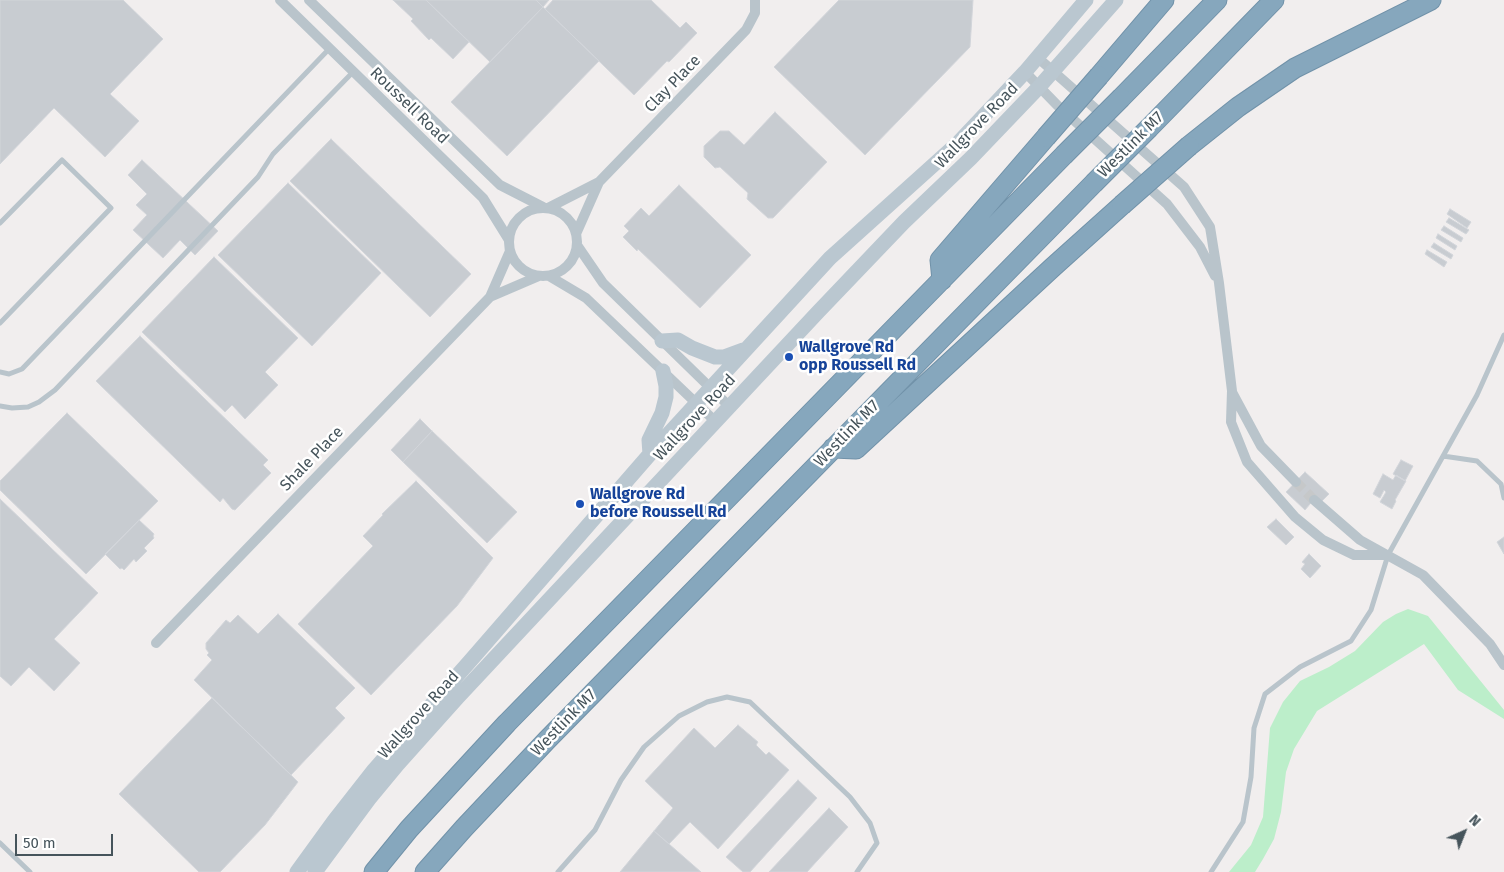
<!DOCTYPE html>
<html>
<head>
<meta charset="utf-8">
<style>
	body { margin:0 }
	#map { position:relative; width:1504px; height:872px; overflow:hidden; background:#f1eeee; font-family:"Fira Sans",sans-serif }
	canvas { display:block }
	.north { position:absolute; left:1439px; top:807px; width:50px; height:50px; -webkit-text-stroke:4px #fff; paint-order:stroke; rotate:44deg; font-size:14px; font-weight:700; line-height:20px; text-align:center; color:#46545b }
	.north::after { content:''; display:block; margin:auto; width:18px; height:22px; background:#46545b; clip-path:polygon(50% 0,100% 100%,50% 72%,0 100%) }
	.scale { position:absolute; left:15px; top:834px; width:98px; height:22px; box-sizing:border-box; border:2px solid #46545b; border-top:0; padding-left:6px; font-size:15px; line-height:18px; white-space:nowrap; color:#46545b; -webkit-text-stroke:4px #fff; paint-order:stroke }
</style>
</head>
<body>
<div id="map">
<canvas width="1504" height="872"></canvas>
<div class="north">N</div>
<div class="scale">50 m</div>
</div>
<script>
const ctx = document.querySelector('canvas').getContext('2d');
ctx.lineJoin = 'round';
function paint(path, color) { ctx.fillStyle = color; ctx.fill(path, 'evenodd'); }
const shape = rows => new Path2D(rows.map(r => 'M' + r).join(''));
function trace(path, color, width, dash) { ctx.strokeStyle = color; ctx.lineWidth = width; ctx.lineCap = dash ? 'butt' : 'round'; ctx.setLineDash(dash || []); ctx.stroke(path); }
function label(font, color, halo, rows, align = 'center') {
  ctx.font = font + ' "Fira Sans",sans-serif'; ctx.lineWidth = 5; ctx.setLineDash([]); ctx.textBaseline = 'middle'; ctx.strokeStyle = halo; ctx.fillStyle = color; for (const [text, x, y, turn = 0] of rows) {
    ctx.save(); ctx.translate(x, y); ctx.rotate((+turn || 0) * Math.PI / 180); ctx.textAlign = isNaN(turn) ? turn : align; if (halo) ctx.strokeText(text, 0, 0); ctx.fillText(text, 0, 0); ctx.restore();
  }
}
paint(shape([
	[1408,609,1428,616,1504,710,1504,719,1458,690,1424,644,1317,711,1294,749,1286,772,1281,812,1274,839,1263,859,1255,872,1229,872,1251,845,1263,817,1270,728,1283,702,1300,681,1329,667,1355,651,1383,622,1396,614]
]), '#bceeca');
const building = shape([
	[0,0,123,0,163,39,110,94,139,121,105,157,54,108,0,164,0,0],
	[393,0,426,0,469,42,453,59,431,38,429,40,411,21,413,19,393,0],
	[426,0,536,0,543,7,490,62,426,0],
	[536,0,549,0,543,7,536,0],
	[553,0,651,0,680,28,686,22,697,33,669,62,667,61,634,95,545,9,553,0],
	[839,0,973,0,970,47,865,155,774,67,839,0],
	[543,7,599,61,507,156,451,102,543,7],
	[775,112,827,162,773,218,768,218,747,199,748,193,720,167,715,168,704,157,704,146,720,131,729,131,744,145,775,112],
	[331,139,471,274,430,317,290,181,331,139],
	[142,160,218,231,195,255,180,240,163,258,133,230,147,215,136,205,147,194,128,175,142,160],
	[288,183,381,273,312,346,218,255,288,183],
	[679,185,751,255,700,308,638,249,637,251,623,237,629,231,624,226,641,208,649,216,679,185],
	[1450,209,1471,222,1467,228,1447,214,1450,209],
	[1449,218,1469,230,1466,234,1446,222,1449,218],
	[1444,226,1463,238,1461,242,1441,230,1444,226],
	[1438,234,1457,246,1455,250,1436,238,1438,234],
	[1434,243,1453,255,1451,259,1431,247,1434,243],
	[1427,250,1447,262,1444,267,1425,254,1427,250],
	[214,257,298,338,265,372,278,385,245,419,232,405,225,412,142,332,214,257],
	[140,336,268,460,263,465,271,473,235,510,232,509,223,498,220,502,96,381,140,336],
	[67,413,158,501,86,574,0,490,0,481,67,413],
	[420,419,432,431,403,462,391,450,420,419],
	[432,431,517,512,487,543,403,462,432,431],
	[1401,460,1413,466,1405,481,1393,474,1401,460],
	[1305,472,1329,494,1320,503,1315,498,1305,510,1286,492,1305,472],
	[1383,474,1393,480,1396,475,1406,481,1395,500,1396,501,1392,509,1380,502,1386,492,1384,490,1380,498,1373,494,1383,474],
	[416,481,493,558,457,606,371,695,298,624,373,546,363,536,383,515,382,514,416,481],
	[0,499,98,593,54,639,80,663,54,691,29,667,11,686,0,676,0,499],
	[1276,519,1294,537,1286,545,1267,527,1276,519],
	[139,520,154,534,153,536,154,538,144,548,147,551,136,562,134,559,124,570,122,568,120,569,105,554,139,520],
	[1504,537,1504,554,1497,542,1504,537],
	[1309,554,1321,566,1310,578,1301,569,1305,564,1302,562,1309,554],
	[278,614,355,688,335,708,345,718,291,775,194,680,212,660,207,655,209,653,206,649,206,643,226,620,230,623,238,615,258,634,278,614],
	[212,698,298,782,265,825,220,872,199,872,119,794,212,698],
	[738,725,758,742,756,745,766,755,769,752,789,770,718,849,690,822,669,844,654,831,673,808,645,781,694,728,715,748,738,725],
	[798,780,817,798,750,872,743,872,726,857,798,780],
	[829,808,848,827,807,872,769,872,829,808],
	[654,831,669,844,701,872,620,872,654,831]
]);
paint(building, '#c8ccd1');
trace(building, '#d2d5da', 1);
trace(shape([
	[1296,482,1314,500]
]), '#c6c8c9', 10, [10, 5]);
const motorway = shape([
	[1099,76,1164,0],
	[1121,98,1217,0],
	[1149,128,1274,0],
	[1189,146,1238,107,1295,68,1431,0],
	[942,280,940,260,1046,137],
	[833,448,856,449,1053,267,1122,205],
	[374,872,409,829,507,723,1064,155],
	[425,872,464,828,547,740,1094,183]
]);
trace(motorway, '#7192a9', 21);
trace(shape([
	[0,223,62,160,111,208,0,323],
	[0,372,9,374,22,369,329,49],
	[0,406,12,408,28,407,39,402,55,390,258,177,273,154,353,72],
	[1443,456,1477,461,1501,484,1504,498],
	[0,843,30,872],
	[558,872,595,830,621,780,644,747,679,716,707,702,727,697,750,702,850,797,870,823,877,843,857,872],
	[1211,872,1243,822,1251,777,1254,728,1265,694,1300,667,1351,641,1371,610,1388,555,1477,395,1504,335]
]), '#b9c4cb', 5);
trace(shape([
	[280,0,483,198,509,240],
	[309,0,500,185,543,207],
	[1037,57,1184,187,1210,227,1219,283,1232,391,1231,422,1247,462,1295,517,1323,540,1354,555,1388,555],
	[1025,72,1057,105,1167,204,1200,247,1215,276],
	'509 242a34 34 0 1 1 68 0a34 34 0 1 1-68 0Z',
	[548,208,599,182,746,30,755,13,755,0],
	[576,234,599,182],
	[577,245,603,283,730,407],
	[549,276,586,298,716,422],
	[490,297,539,276],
	[1232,392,1261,446,1296,482],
	[1314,500,1360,540,1423,575,1490,644,1504,665],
	[156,643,490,297,510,251]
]), '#b9c4cb', 10);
trace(shape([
	[662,341,678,340,692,348,715,357,724,357,743,350],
	[650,454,649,440,662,413,666,397,666,386,663,371],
	[297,872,334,821,374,770,471,660,650,454,830,258,959,142,1025,72,1086,0],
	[315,872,369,799,398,764,458,697,818,312,904,222,971,158,1039,87,1116,0]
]), '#bac7d0', 15);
trace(motorway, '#86a7bd', 19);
const motorwayBridge = shape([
	[1046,137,1099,76],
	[1064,155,1121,98],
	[1094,183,1149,128],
	[1122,205,1189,146]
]);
trace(motorwayBridge, '#7192a9', 21, []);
trace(motorwayBridge, '#86a7bd', 19);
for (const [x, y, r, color] of [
	[789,357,5,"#1a4fb4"],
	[580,504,5,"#1a4fb4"]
]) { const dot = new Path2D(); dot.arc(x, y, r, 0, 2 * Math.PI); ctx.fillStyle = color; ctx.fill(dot); trace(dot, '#fff', 2); }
label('16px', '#46545b', '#fff', [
	["Clay Place",673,84,-46],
	["Roussell Road",409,106,44],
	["Wallgrove Road",977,126,-46],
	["Westlink M7",1131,145,-45],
	["Wallgrove Road",695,418,-47],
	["Westlink M7",847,434,-46],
	["Shale Place",312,459,-46],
	["Wallgrove Road",419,715,-48],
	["Westlink M7",564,723,-46]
]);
label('bold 16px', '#164399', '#fff', [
	["Wallgrove Rd",799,348],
	["opp Roussell Rd",799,366],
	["Wallgrove Rd",590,495],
	["before Roussell Rd",590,513]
], 'left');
</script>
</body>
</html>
